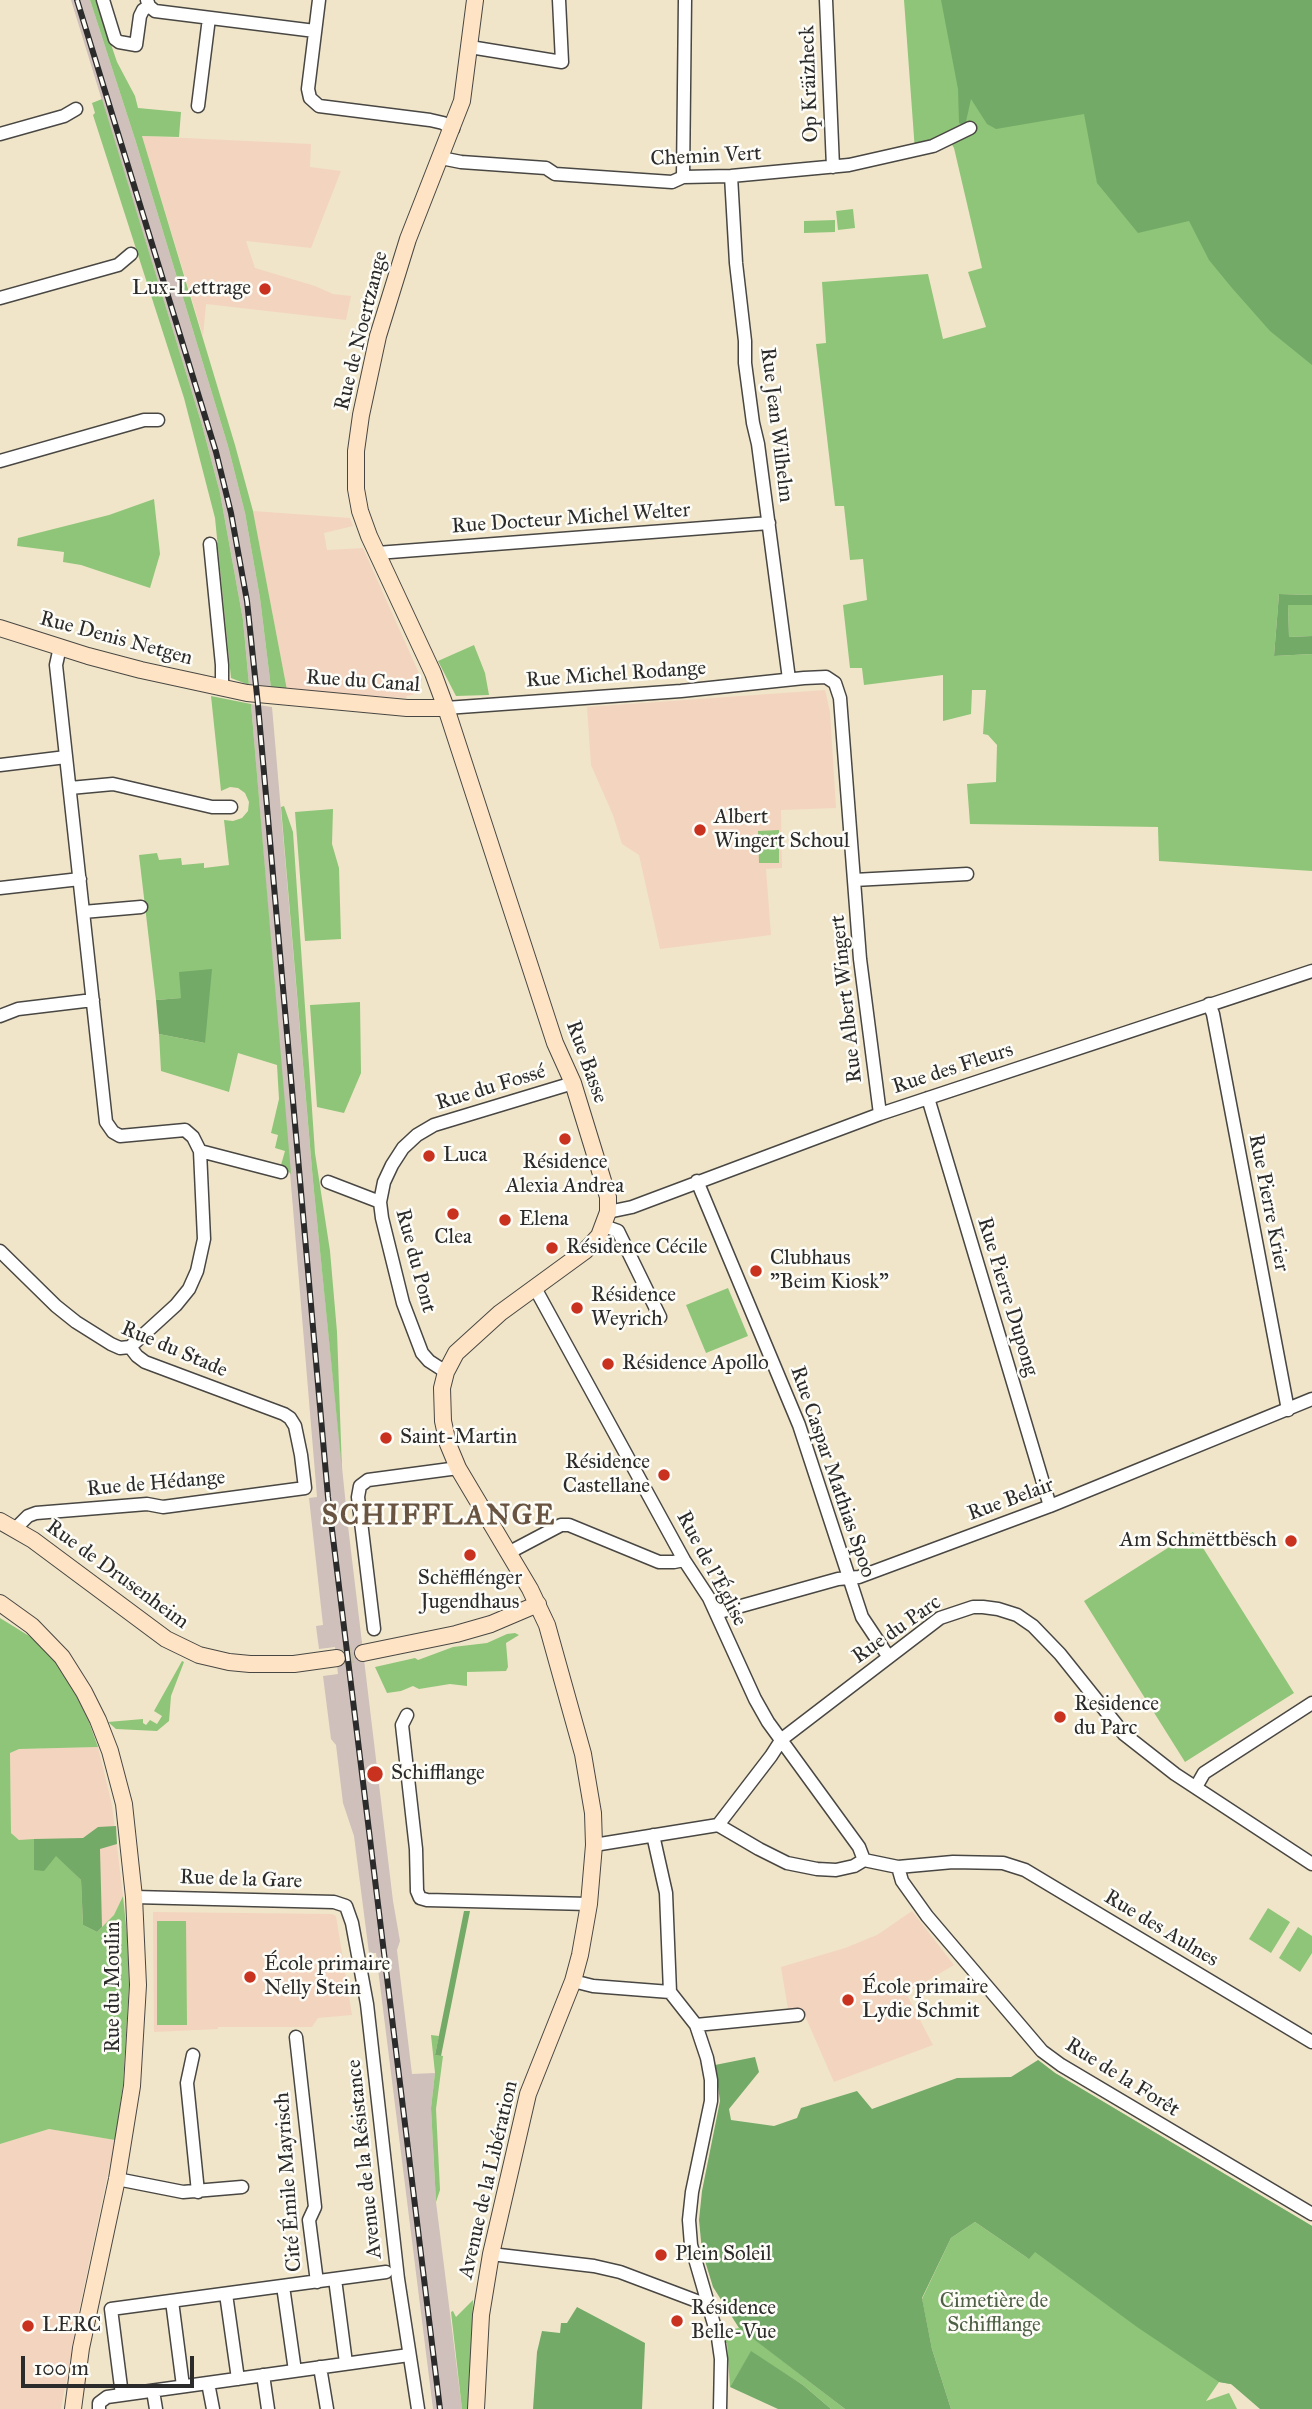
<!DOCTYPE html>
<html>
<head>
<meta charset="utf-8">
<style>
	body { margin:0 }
	#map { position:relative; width:1312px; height:2409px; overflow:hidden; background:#f0e5c9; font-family:"IM FELL Great Primer",serif }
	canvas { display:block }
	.scale { position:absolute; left:21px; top:2356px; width:173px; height:32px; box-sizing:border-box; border:4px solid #2b2b2b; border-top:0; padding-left:9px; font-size:21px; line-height:24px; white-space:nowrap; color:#2b2b2b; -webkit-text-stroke:5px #fdfcf7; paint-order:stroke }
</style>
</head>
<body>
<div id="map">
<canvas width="1312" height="2409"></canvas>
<div class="scale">100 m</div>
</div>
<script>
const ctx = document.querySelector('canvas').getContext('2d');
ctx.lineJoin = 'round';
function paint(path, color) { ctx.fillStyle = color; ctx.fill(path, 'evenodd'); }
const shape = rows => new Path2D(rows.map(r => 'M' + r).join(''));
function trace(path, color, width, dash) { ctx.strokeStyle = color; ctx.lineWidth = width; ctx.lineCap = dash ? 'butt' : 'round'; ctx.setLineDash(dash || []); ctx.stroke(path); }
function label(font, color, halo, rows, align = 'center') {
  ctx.font = font + ' "IM FELL Great Primer",serif'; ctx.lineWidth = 5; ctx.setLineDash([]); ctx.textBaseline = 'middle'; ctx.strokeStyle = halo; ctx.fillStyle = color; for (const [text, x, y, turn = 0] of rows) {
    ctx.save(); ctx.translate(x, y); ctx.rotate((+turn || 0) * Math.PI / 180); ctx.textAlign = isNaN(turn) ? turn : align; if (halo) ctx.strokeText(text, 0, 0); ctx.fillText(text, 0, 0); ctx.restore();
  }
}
paint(shape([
	[142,136,311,144,310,167,341,171,311,248,246,241,255,268,315,286,333,294,351,296,346,320,206,304,203,336],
	[253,511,350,518,353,526,324,533,327,550,363,548,422,680,413,695,406,696,407,698,287,690],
	[825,690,830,712,836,808,781,810,782,868,766,869,771,935,660,949,639,855,622,844,613,815,591,765,587,707],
	[98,1747,112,1805,123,1896,114,1915,97,1932,19,1840,11,1833,10,1753,18,1749],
	[912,1911,954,1965,906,1993,933,2045,834,2082,802,2009,788,2009,781,1967,845,1948,877,1935],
	[153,1912,332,1914,336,1916,352,2015,318,2018,312,2027,218,2027,218,2029,154,2032],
	[49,2129,115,2140,80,2306,61,2409,0,2409,0,2144]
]), '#f3d4bf');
paint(shape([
	[71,0,90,0,135,139,228,446,245,513,260,598,271,688,249,685,243,620,220,493,202,425],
	[251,704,272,707,313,1181,348,1526,393,1901,400,1941,397,1950,412,2074,435,2073,431,2108,436,2202,462,2409,433,2409,376,1953,369,1953,354,1836,343,1803,336,1745,331,1739,323,1676,338,1674,335,1647,319,1649,316,1626,323,1625,309,1498,317,1497]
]), '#cfc0bb');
paint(shape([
	[90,0,96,0,117,62,135,96,138,108,181,112,179,137,142,136,235,445,253,511,287,690,271,688,260,598,245,513,228,446,135,139],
	[904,0,1312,0,1312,595,1279,594,1274,656,1312,654,1312,871,1159,861,1158,827,970,824,967,784,996,782,997,745,988,735,983,734,986,690,972,690,971,714,943,721,943,675,864,685,862,668,850,668,843,605,867,600,863,559,850,560,844,506,835,506,816,344,826,343,822,282,928,274,943,339,986,327,968,272,982,268,954,148,949,140,915,151],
	[102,99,202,425,220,493,243,620,249,685,231,678,215,518,184,398,93,115,95,113,92,103],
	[853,209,855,228,838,230,836,211],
	[835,220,835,232,804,233,804,221],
	[154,499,160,554,150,588,81,565,63,562,64,552,17,546,18,538,109,515],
	[1288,605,1312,605,1312,636,1289,637],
	[474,645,485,673,489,695,456,696,438,661],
	[211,696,251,704,291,1174,281,1165,285,1151,275,1148,278,1135,271,1133,279,1099,277,1065,238,1053,229,1092,161,1071,159,1034,205,1043,182,998,156,1000,139,855,157,853,159,860,181,858,182,865,204,863,204,868,229,865,224,820,233,821,242,818,248,811,249,802,245,793,238,788,230,787,221,791],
	[284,806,293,832,315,1153,330,1251,337,1332,342,1470,313,1181,281,807],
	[333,809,332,844,339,868,341,939,305,941,295,812],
	[779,830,779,863,759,863,758,831],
	[360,1002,361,1073,344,1113,317,1107,310,1005],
	[728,1288,748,1336,706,1353,686,1305],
	[1193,1532,1294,1693,1185,1762,1084,1601],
	[0,1618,34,1639,55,1660,74,1691,89,1722,98,1747,19,1749,10,1753,11,1833,19,1840,34,1839,34,1870,56,1855,81,1880,83,1925,97,1932,114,1915,123,1896,127,1935,129,1985,123,2085,115,2140,49,2129,0,2144],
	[515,1633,519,1635,506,1643,508,1667,506,1671,467,1672,467,1686,450,1684,419,1689,413,1686,401,1691,387,1693,375,1667,415,1658,418,1660,453,1647,487,1643,507,1634],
	[182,1661,184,1662,171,1696,169,1721,157,1731,116,1729,108,1722,143,1719,143,1723,146,1725,150,1720,157,1724,162,1716,154,1711],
	[1268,1908,1290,1922,1271,1953,1249,1939],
	[157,1921,186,1921,187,2025,157,2025],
	[1298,1927,1312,1936,1312,1953,1300,1972,1279,1958],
	[431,2035,439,2036,435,2055,443,2056,436,2109,440,2190,436,2202,431,2108,435,2073],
	[1038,2060,1055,2073,1312,2226,1263,2390,1219,2382,1206,2401,1229,2393,1237,2409,951,2409,932,2349,922,2299,951,2238,975,2222,1029,2259,979,2210],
	[473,2300,470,2409,462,2409,451,2312,453,2311,456,2317],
	[739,2328,758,2342,845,2409,831,2409,803,2385,751,2352,730,2387,727,2343,722,2344,722,2336,727,2330]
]), '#8fc578');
paint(shape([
	[941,0,1312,0,1312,365,1270,331,1232,288,1209,260,1189,221,1138,233,1097,183,1084,114,996,129,987,124,971,99,965,126,959,123,958,89],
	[1279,594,1312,595,1312,605,1288,605,1289,637,1312,636,1312,654,1274,656],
	[212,969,205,1043,159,1034,156,1000,181,998,179,972],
	[116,1826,117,1844,100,1849,102,1927,97,1932,83,1925,81,1880,56,1856,44,1871,34,1870,34,1839,83,1838,98,1827],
	[464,1911,470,1911,441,2056,435,2055],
	[755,2057,759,2072,729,2109,731,2120,774,2126,797,2118,801,2108,857,2091,872,2109,957,2078,1011,2077,1038,2060,1055,2073,1312,2226,1312,2409,1260,2409,1231,2384,1219,2382,1137,2327,1035,2252,1029,2259,975,2222,951,2238,922,2298,932,2349,951,2409,845,2409,739,2328,713,2287,702,2251,699,2220,702,2191,720,2101,715,2065],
	[577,2307,645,2343,642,2409,533,2409,537,2352,542,2331,560,2333,561,2323,567,2323],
	[751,2351,803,2385,831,2409,778,2409,730,2387]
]), '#73aa68');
trace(shape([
	[337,1658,363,1653]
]), '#c9c0a9', 16, [16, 8]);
const street = shape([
	[103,0,115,39,119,42,136,45,140,16,143,10,149,6],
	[147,0,149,6,155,11,315,31],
	[319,0,308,89,310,98,319,106,430,120,443,123,453,129],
	[826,0,833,167],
	[470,47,562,62,559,0],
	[198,106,209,18],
	[0,134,64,116,76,109],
	[441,158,461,162,546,168,555,174,672,182,683,177,731,176,849,165,933,146,970,128],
	[731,176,736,263,745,341,745,363,753,423,758,444,789,679],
	[683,177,685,0],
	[0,298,118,265,131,254],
	[0,461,144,420,158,420],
	[210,544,222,665,222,688],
	[377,553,769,523],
	[60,647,56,665,106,1122,113,1132,120,1136,185,1130,193,1137,200,1151],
	[446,708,681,691,804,678,826,677,835,683,840,698,860,959,880,1114],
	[0,765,66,757],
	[70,788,113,784,212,807,231,807],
	[854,880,967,874],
	[0,888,80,879],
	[83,912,141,907],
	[1209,1004,1213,1014,1288,1410],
	[0,1016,18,1009,93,1000],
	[928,1098,1050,1506],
	[697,1181,799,1425,862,1617,888,1656],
	[328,1182,380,1202],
	[608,1212,632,1207,880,1114,1312,971],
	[604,1226,618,1231,660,1317],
	[0,1251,56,1306,76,1322,111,1344,120,1348,130,1347],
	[535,1288,684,1560,709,1598,755,1699,768,1722,859,1847,864,1860],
	[130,1347,176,1305,189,1289,197,1271,204,1239,200,1151,281,1172],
	[446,1372,429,1361,422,1353,403,1303,382,1218,380,1202,384,1182,392,1165,403,1148,417,1135,434,1125,573,1083],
	[16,1528,28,1516,36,1513,147,1504,163,1507,305,1488,301,1455,295,1426,290,1418,284,1414,145,1362,137,1356,130,1347],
	[508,1553,561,1525,569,1525,659,1562,674,1562,684,1560],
	[716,1613,838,1579,859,1577,1050,1506,1312,1399],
	[374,1629,358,1497,360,1486,368,1480,458,1468],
	[407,1715,402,1725,416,1849,417,1891,420,1898,427,1900,589,1904],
	[1196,1787,1204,1773,1312,1703],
	[718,1825,771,1756,782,1739,940,1618,973,1607,983,1607,998,1609,1017,1615,1033,1626,1060,1654,1124,1734,1175,1774,1312,1864],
	[653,1835,666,1893,670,1992],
	[594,1845,718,1825,759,1849,787,1863,817,1869,836,1870,854,1866,864,1860,898,1867,953,1862,1003,1863,1025,1870,1312,2042],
	[898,1867,902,1881,927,1916,1042,2051,1061,2065,1312,2214],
	[134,1897,334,1902,346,1906,352,1923,367,2004,398,2279,418,2409],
	[573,1981,593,1986,670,1992,696,2025,707,2058,711,2080,711,2101,692,2192,689,2220,691,2245,718,2338,721,2359,720,2409],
	[696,2025,798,2015],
	[296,2037,315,2207,309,2220,317,2282],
	[193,2055,187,2083,198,2192],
	[117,2179,183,2192,242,2187],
	[491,2254,594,2266,620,2272,710,2306],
	[335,2279,346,2363],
	[283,2286,295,2371],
	[226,2294,238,2379],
	[172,2301,183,2386],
	[320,2367,327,2409],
	[263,2375,268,2409],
	[208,2383,213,2409],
	[153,2391,156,2409],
	[122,2395,111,2309,386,2272],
	[99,2409,99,2403,107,2397,409,2355]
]);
const secondary = shape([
	[475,0,462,101,408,239,378,336,361,415,356,451,356,489,360,511,369,536,433,673,446,708,555,1043,573,1083,608,1197,608,1212,599,1236,585,1251,500,1313,456,1353,446,1372,442,1388,443,1421,448,1444,458,1468,530,1589,547,1625,583,1754,593,1813,594,1845,589,1904,580,1955,573,1981,528,2094,491,2254,481,2315,476,2409],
	[0,628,88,656,141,670,247,693,407,708,446,708],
	[0,1521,33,1540,166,1639,199,1655,229,1662,250,1664,294,1664,337,1658],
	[0,1603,32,1626,62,1657,84,1692,98,1720,110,1751,124,1804,134,1897,138,1985,132,2086,117,2179,81,2348,73,2409],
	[363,1653,456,1634,491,1624,538,1604]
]);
trace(street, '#494743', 15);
trace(secondary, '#494743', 18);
trace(street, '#fff', 12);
trace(secondary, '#fee4c5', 16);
const rail = shape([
	[77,0,216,452,231,513,247,601,258,705,328,1497,440,2409]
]);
trace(rail, '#2b2b2b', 6);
trace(rail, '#fdfcf7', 3.5, [10]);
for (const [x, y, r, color] of [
	[265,289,7,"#c8321e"],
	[700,830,7,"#c8321e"],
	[565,1139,7,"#c8321e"],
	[429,1156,7,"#c8321e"],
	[453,1214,7,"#c8321e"],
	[505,1220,7,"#c8321e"],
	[552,1248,7,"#c8321e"],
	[756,1271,7,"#c8321e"],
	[577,1308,7,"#c8321e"],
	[608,1364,7,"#c8321e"],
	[386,1438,7,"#c8321e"],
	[664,1475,7,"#c8321e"],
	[1291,1541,7,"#c8321e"],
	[470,1555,7,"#c8321e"],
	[1060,1717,7,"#c8321e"],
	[375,1774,9,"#c8321e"],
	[250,1977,7,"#c8321e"],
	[848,2000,7,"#c8321e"],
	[661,2255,7,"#c8321e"],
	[677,2321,7,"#c8321e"],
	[28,2326,7,"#c8321e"]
]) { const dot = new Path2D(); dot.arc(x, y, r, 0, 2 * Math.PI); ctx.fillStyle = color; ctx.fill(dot); trace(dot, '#fdfcf7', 2.5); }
label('21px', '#2b2b2b', '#fdfcf7', [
	["Op Kräizheck",810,84,-92],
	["Chemin Vert",706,157,-3],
	["Rue de Noertzange",362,331,-76],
	["Rue Jean Wilhelm",776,425,83],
	["Rue Docteur Michel Welter",571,519,-4],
	["Rue Denis Netgen",116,639,15],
	["Rue Michel Rodange",616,675,-4],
	["Rue du Canal",363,682,4],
	["Rue Albert Wingert",847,999,-96],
	["Rue Basse",586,1062,70],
	["Rue des Fleurs",953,1069,-18],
	["Rue du Fossé",491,1088,-17],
	["Rue Pierre Krier",1268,1203,79],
	["Rue du Pont",415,1261,75],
	["Rue Pierre Dupong",1007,1297,73],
	["Rue du Stade",174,1350,23],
	["Rue Caspar Mathias Spoo",832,1472,71],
	["Rue de Hédange",156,1484,-5],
	["Rue Belair",1011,1500,-20],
	["Rue de l'Église",711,1569,62],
	["Rue de Drusenheim",117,1575,36],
	["Rue du Parc",897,1630,-35],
	["Rue de la Gare",241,1880,2],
	["Rue des Aulnes",1161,1929,31],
	["Rue du Moulin",114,1987,-90],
	["Rue de la Forêt",1122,2078,32],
	["Avenue de la Résistance",365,2159,-96],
	["Avenue de la Libération",489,2180,-77],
	["Cité Émile Mayrisch",289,2182,-94]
]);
label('21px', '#2b2b2b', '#fdfcf7', [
	["Lux-Lettrage",251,289,"right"],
	["Albert",714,818],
	["Wingert Schoul",714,842],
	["Luca",443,1156],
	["Résidence",565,1163,"center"],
	["Alexia Andrea",565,1187,"center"],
	["Elena",519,1220],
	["Clea",453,1238,"center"],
	["Résidence Cécile",566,1248],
	["Clubhaus",770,1259],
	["\"Beim Kiosk\"",770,1283],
	["Résidence",591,1296],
	["Weyrich",591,1320],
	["Résidence Apollo",622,1364],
	["Saint-Martin",400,1438],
	["Résidence",650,1463,"right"],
	["Castellane",650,1487,"right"],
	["Am Schmëttbësch",1277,1541,"right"],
	["Schëfflénger",470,1579,"center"],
	["Jugendhaus",470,1603,"center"],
	["Residence",1074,1705],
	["du Parc",1074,1729],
	["Schifflange",391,1774],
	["École primaire",264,1965],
	["Nelly Stein",264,1989],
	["École primaire",862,1988],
	["Lydie Schmit",862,2012],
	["Plein Soleil",675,2255],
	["Résidence",691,2309],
	["Belle-Vue",691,2333],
	["LERC",42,2326]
], 'left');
label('21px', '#4e6146', '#fdfcf7', [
	["Cimetière de",994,2302],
	["Schifflange",994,2326]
]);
ctx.letterSpacing = '2px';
label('bold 28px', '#695442', '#fdfcf7', [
	["SCHIFFLANGE",439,1517]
]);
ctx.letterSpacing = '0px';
</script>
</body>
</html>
